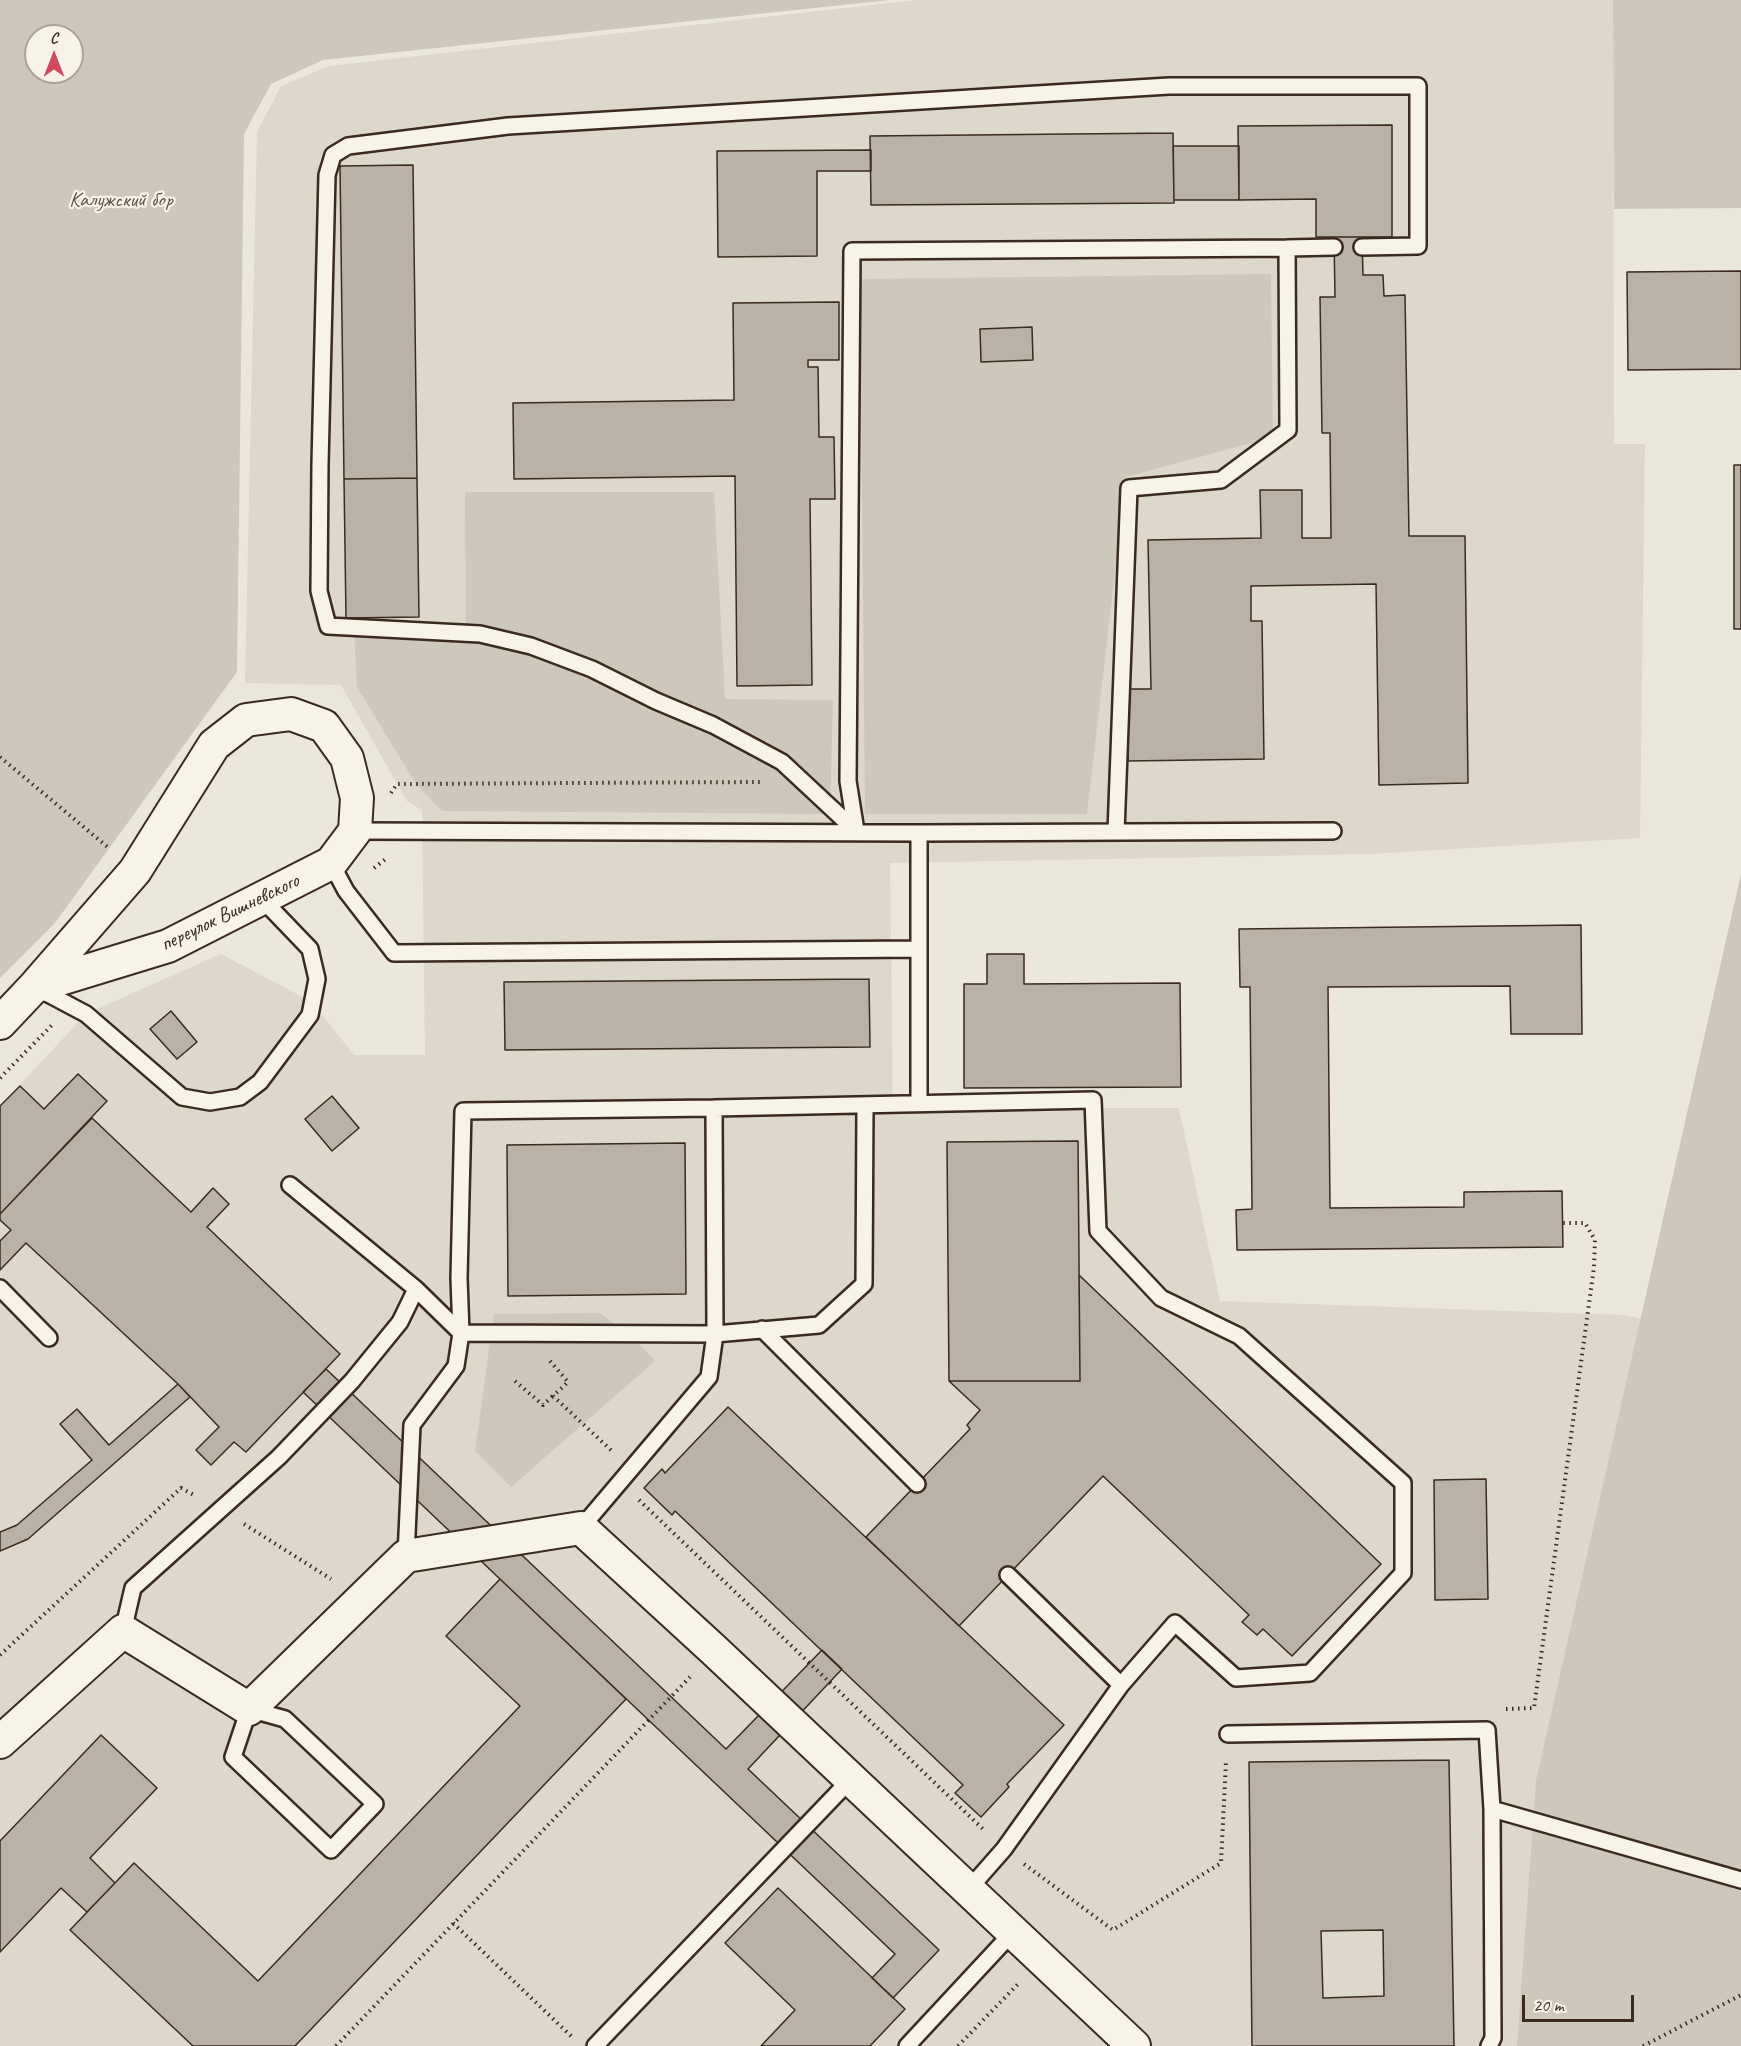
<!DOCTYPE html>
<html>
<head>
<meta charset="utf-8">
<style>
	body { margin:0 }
	#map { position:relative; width:1741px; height:2046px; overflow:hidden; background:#ece7dc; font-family:Caveat,sans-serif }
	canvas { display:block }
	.north { position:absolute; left:24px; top:24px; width:60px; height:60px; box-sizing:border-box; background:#f7f3e8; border:2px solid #aca397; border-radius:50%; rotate:0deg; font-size:16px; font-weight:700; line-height:24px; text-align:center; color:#3b2a1e }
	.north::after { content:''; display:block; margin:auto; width:21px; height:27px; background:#d1495b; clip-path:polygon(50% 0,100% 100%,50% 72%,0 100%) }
	.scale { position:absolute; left:1522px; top:1995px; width:112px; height:27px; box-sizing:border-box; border:3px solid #3b2a1e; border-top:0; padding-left:8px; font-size:18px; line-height:21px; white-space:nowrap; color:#3b2a1e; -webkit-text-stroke:4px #f7f3e8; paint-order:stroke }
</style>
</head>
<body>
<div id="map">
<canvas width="1741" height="2046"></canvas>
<div class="north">С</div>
<div class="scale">20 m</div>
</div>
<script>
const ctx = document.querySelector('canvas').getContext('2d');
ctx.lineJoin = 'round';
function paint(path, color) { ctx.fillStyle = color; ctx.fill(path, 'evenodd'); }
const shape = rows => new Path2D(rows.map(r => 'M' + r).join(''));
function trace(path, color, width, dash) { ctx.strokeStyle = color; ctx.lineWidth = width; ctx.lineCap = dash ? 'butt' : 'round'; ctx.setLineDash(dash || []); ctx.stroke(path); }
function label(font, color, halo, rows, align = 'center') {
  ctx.font = font + ' Caveat,sans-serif'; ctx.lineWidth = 4.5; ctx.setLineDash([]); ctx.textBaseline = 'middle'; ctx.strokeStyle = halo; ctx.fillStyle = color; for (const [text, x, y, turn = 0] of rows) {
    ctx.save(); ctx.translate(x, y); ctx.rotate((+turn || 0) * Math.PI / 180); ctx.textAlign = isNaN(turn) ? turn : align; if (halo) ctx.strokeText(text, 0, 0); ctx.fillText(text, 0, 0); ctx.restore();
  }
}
paint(shape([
	[916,0,1613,0,1614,444,1645,444,1640,838,1369,854,890,863,893,1108,1179,1108,1220,1301,1624,1315,1741,1341,1741,2046,0,2046,0,1106,86,1014,221,954,312,1002,354,1055,425,1055,422,810,407,801,341,685,245,683,257,132,281,86,329,66]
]), '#ddd7cc');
paint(shape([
	[0,0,890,0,323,60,271,84,244,134,237,672,55,923,0,978],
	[36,36,72,36,72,72,36,72],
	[1613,0,1741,0,1741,208,1614,209],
	[1271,274,1273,437,1126,477,1087,814,865,814,860,279],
	[465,492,714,492,725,699,833,700,830,814,442,811,416,784,357,687,354,629,466,629],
	[1741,874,1741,2046,1517,2046,1536,1781],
	[600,1313,637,1341,655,1361,511,1487,475,1451,494,1314]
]), '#cec8bc');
const building = shape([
	[1392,125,1392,237,1316,237,1316,199,1239,200,1238,126,1392,125],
	[1173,133,1174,203,871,205,870,136,1173,133],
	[1173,146,1239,146,1239,200,1174,200,1173,146],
	[871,150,871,171,817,171,817,256,718,257,717,151,871,150],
	[413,165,417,478,344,479,340,166,413,165],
	[1334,237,1362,237,1363,275,1383,275,1384,296,1405,295,1409,536,1465,536,1468,783,1379,785,1376,584,1251,586,1251,621,1262,621,1264,759,1128,761,1127,689,1151,689,1148,540,1261,538,1260,490,1302,490,1302,538,1331,538,1330,433,1322,433,1320,297,1335,297,1334,237],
	[1741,271,1741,369,1628,370,1627,272,1741,271],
	[839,302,839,360,808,360,808,367,818,367,819,437,834,437,835,499,810,499,812,685,737,686,735,476,514,479,513,403,734,400,733,303,839,302],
	[1032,327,1033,360,981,362,980,329,1032,327],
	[1734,465,1741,465,1741,629,1734,629,1734,465],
	[417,478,419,617,346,618,344,479,417,478],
	[1581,925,1582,1034,1511,1034,1510,986,1328,987,1330,1208,1464,1207,1464,1192,1562,1191,1563,1247,1237,1250,1236,1210,1252,1209,1250,987,1240,987,1239,929,1581,925],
	[987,954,1024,954,1024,984,1180,983,1181,1087,964,1088,964,984,987,984,987,954],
	[869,979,870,1047,505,1050,504,982,869,979],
	[171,1011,197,1042,177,1059,150,1029,171,1011],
	[78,1074,107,1101,0,1214,0,1106,20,1086,44,1109,78,1074],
	[332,1096,359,1128,332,1151,305,1119,332,1096],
	[92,1118,191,1212,213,1188,229,1204,207,1227,340,1354,246,1452,234,1442,211,1465,196,1450,219,1427,178,1384,26,1243,0,1270,0,1241,11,1230,0,1220,0,1214,92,1118],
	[1078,1141,1080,1381,949,1381,947,1142,1078,1141],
	[685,1143,686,1294,508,1296,507,1145,685,1143],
	[1079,1275,1381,1564,1292,1656,1263,1629,1257,1635,1242,1622,1249,1615,1103,1476,959,1626,866,1537,970,1429,967,1425,980,1410,949,1381,1080,1381,1079,1275],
	[326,1369,726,1749,822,1650,842,1669,748,1769,939,1950,893,1998,872,1978,895,1954,303,1392,326,1369],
	[178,1384,190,1397,28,1539,0,1551,0,1532,17,1525,92,1460,60,1424,77,1409,109,1445,178,1384],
	[728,1407,1064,1725,1007,1784,1009,1787,981,1817,955,1793,963,1785,675,1511,672,1515,644,1488,662,1469,665,1473,728,1407],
	[1486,1479,1488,1599,1435,1600,1434,1480,1486,1479],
	[500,1579,626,1699,295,2046,193,2046,70,1930,134,1863,258,1981,520,1706,446,1636,500,1579],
	[101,1735,157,1788,90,1858,115,1883,87,1912,61,1888,0,1952,0,1841,101,1735],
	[1449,1760,1454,2046,1252,2046,1249,1762,1449,1760],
	[1383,1930,1384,1996,1323,1998,1321,1931,1383,1930],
	[778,1888,905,2009,870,2046,761,2046,795,2010,725,1943,778,1888]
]);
paint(building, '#bab2a7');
trace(building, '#3b2a1e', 1.5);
const lane = shape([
	[1287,248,1334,247],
	[355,831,919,833,1333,831],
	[1116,832,1129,488,1221,480,1288,430,1287,248,852,251,848,781,856,831,782,762,713,725,656,701,592,669,531,646,480,634,328,626,319,591,320,464,327,175,333,155,348,146,508,126,1169,86,1418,86,1418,246,1362,247],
	[919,833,919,949],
	[331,863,346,891,394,953,919,949,919,1102],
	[37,988,86,1014,182,1097,210,1102,240,1097,260,1082,310,1015,317,979,310,949,262,899],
	[714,1108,1093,1100,1098,1231,1161,1298,1239,1336,1403,1483,1403,1573,1310,1673,1236,1678,1175,1623,1121,1685],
	[290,1185,416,1289,461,1333,456,1366,412,1425,406,1556],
	[0,1288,49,1338],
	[762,1329,917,1484],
	[581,1528,709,1377,715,1334,714,1108,463,1111,459,1278,461,1333,715,1334,819,1325,864,1284,865,1105],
	[123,1631,133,1588,279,1457,352,1381,400,1322,416,1289],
	[249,1709,285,1719,375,1804,331,1850,233,1757,249,1709],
	[1228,1734,1487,1730,1492,1809,1493,2038,1489,2046],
	[1492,1809,1741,1880],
	[968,1890,1004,1849,1121,1685,1008,1575],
	[595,2046,851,1779],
	[907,2046,1013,1932]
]);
const street = shape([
	[0,1023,34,987,168,946,331,863,355,831,357,798,347,758,324,726,291,714,246,720,214,745,135,871,34,987],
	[0,1742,123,1631,249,1709,406,1556,581,1528,715,1651,1134,2046]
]);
trace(lane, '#3b2a1e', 20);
trace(street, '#3b2a1e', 36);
trace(shape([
	[0,757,110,849],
	[391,793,397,784,760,782],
	[374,868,387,858],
	[0,1078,52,1025],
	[550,1361,568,1382,553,1396,613,1452],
	[515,1381,543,1405,553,1396],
	[639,1500,984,1830],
	[244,1524,331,1579],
	[0,1655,181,1488,196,1496],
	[1506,1709,1534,1708,1594,1267,1595,1240,1585,1223,1563,1223],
	[1024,1864,1113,1930,1221,1863,1226,1761],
	[453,1923,572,2037],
	[336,2046,690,1677],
	[958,2046,1018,1984],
	[1643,2046,1741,1995]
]), '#3b2a1e', 4, [1.5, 4.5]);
trace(lane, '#f7f3e8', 15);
trace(street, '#f7f3e8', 32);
label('21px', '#605246', '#f7f3e8', [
	["Калужский бор",121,200]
]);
label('21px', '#3b2a1e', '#f7f3e8', [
	["переулок Вишневского",230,913,-26]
]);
</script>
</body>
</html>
